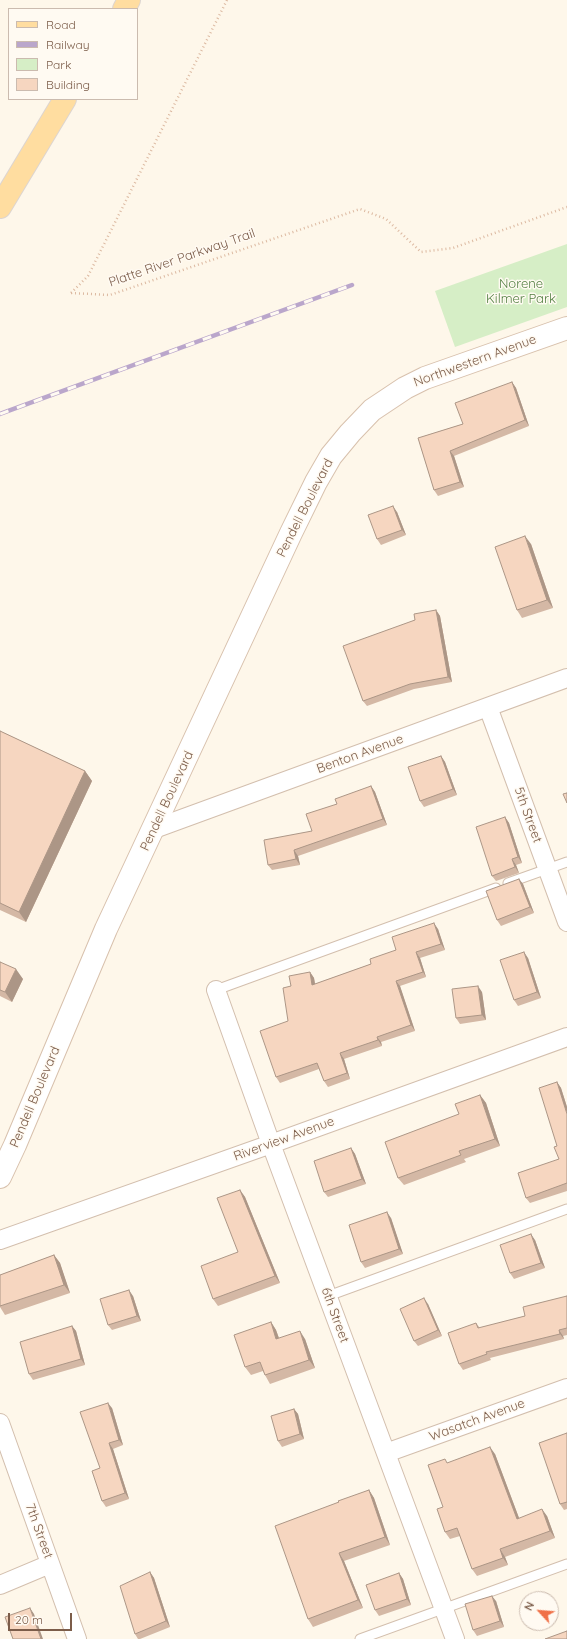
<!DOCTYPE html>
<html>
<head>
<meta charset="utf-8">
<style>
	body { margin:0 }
	#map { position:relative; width:567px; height:1639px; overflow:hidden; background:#fef7ea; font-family:Quicksand,sans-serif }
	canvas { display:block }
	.legend { position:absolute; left:8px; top:8px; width:130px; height:92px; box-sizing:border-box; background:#fffaf2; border:1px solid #cbbbaf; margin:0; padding:5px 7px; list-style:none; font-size:12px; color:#7c5d4a }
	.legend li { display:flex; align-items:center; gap:8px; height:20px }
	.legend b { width:20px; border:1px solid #cbbbaf }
	.north { position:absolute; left:519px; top:1591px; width:40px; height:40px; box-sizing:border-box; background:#fffaf2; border:1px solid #cbbbaf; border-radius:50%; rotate:296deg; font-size:11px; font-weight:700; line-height:16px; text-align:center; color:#7c5d4a }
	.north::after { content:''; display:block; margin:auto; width:14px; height:18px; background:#f07047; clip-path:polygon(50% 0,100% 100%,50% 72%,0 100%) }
	.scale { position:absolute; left:8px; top:1613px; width:64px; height:18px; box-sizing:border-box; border:2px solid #7c5d4a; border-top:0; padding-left:5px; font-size:12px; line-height:14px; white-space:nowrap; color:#7c5d4a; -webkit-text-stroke:3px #fffaf2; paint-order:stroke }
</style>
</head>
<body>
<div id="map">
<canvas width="567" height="1639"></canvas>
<ul class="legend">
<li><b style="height:5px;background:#ffdda0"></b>Road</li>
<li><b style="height:5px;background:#baa6cb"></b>Railway</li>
<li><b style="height:11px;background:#d6eec6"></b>Park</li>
<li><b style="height:11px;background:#f6d6c0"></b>Building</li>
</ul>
<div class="north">N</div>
<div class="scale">20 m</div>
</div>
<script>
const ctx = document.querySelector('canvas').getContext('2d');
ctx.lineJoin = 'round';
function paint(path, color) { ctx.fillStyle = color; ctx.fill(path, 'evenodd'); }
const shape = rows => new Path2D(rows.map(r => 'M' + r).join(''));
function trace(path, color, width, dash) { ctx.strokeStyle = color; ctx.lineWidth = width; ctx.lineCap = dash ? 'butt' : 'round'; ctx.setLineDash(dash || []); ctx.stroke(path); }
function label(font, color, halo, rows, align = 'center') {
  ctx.font = font + ' Quicksand,sans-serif'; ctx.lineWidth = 3; ctx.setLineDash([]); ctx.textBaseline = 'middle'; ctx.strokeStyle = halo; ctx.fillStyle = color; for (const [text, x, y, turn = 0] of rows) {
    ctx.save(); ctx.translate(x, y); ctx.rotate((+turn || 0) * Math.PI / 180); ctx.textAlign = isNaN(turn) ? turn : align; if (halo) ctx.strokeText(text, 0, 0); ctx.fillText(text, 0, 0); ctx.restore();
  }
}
paint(shape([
	[567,244,567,307,455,347,435,291]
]), '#d6eec6');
const lane = shape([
	[508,883,567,862],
	[216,990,496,888],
	[328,1296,567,1209],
	[360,1639,567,1564]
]);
const street = shape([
	[488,707,567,922],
	[154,829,567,678],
	[216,990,271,1144,455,1639],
	[0,1240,271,1144,567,1037],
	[0,1423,77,1639],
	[386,1453,567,1388],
	[0,1585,50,1564]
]);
const secondary = shape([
	[0,1177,15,1145,106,929,291,533,316,482,331,456,350,433,372,410,405,388,425,378,567,328]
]);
const primary = shape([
	[124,9,129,0],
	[0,207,65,99]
]);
trace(lane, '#d3bfae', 11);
trace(street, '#d3bfae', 20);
trace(secondary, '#d8c1ad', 24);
trace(primary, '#ddd5d0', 24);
trace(shape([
	[71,293,110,295,360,209,386,219,421,252,453,248,567,207],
	[71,293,88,276,227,0]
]), '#dcb9a1', 2.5, [1, 3]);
trace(lane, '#fff', 9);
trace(street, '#fff', 18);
trace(secondary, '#fff', 22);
trace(primary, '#ffdda0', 22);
const rail = shape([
	[0,414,352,285]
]);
trace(rail, '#baa6cb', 4.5);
trace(rail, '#fffaf2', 3, [9]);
paint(shape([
	[512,382,516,388,529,426,454,456,464,487,438,496,434,490,418,438,463,424],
	[397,512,406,535,381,545,377,539],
	[531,544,553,608,522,618,517,610],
	[436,610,440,616,452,682,414,689,367,706,363,701,415,620],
	[0,731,85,771,92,781,26,922,0,910],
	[441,756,445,762,457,795,424,807,420,801],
	[371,786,375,792,387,825,298,856,300,865,272,870,268,865,312,831,337,804],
	[505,817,509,823,522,863,516,865,519,873,496,881,492,876],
	[519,879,523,884,534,913,501,926,497,920],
	[438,929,445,950,420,958,426,977,400,986,415,1031,381,1042,382,1046,344,1059,350,1079,328,1087,324,1081,319,1069,280,1083,276,1077,288,1021,291,986,310,972,314,978,315,984,371,964,396,950],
	[528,958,541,998,518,1006,514,1000],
	[0,962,23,979,12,1002,0,996],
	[482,992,486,1020,460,1024,456,1018],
	[557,1082,561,1088,567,1107,567,1191,530,1203,526,1198,559,1159,557,1146],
	[480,1095,486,1103,500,1146,464,1159,466,1162,404,1185,398,1178,459,1114],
	[351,1148,355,1154,366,1184,328,1197,324,1192],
	[240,1190,245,1197,280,1283,218,1306,213,1299,238,1252],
	[391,1218,403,1254,365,1268,361,1262],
	[535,1240,545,1268,514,1279,510,1273],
	[54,1255,60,1263,70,1293,5,1315,0,1307,0,1275],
	[133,1296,141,1321,112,1330,108,1325],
	[567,1296,567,1335,563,1336,564,1339,490,1358,491,1360,463,1370,459,1364,476,1323,480,1328,525,1316],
	[428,1304,442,1336,418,1346,414,1341],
	[271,1322,276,1330,279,1338,305,1339,315,1368,270,1384,265,1375,263,1371,251,1375,245,1367],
	[72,1326,76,1331,85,1365,33,1380,29,1374],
	[112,1408,123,1445,113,1449,129,1499,106,1507,102,1501,100,1468],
	[294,1409,298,1414,304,1439,282,1447,278,1441],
	[567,1433,567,1509,564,1510,560,1504],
	[495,1454,519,1518,547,1516,555,1538,505,1557,508,1565,477,1576,472,1569,460,1536,450,1539,445,1532,443,1507,448,1463],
	[369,1490,374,1498,390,1545,344,1561,363,1608,313,1627,308,1619,339,1502],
	[150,1572,154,1578,170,1627,140,1639,138,1639,135,1634],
	[399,1573,403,1579,411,1605,379,1616,375,1610],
	[496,1601,504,1627,477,1636,473,1630]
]), '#d4b8a5');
paint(shape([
	[512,382,516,388,529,426,525,420],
	[450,451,454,456,464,487,460,482],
	[393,506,397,512,406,535,402,530],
	[525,536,531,544,553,608,547,600],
	[436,610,440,616,452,682,448,677],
	[441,756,445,762,457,795,453,789],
	[85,771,92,781,26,922,19,912],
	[371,786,375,792,387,825,383,819],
	[505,817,509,823,522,863,518,857],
	[294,850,298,856,300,865,296,859],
	[512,859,516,865,519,873,515,867],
	[519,879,523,884,534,913,530,907],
	[434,923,438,929,445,950,441,944],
	[416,952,420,958,426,977,423,972],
	[524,952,528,958,541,998,537,992],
	[16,969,23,979,12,1002,5,992],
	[310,972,314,978,316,990,312,985],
	[396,981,400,986,415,1031,411,1025],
	[478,986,482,992,486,1020,482,1015],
	[377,1037,381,1042,382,1046,378,1040],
	[340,1053,344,1059,350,1079,347,1073],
	[557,1082,561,1088,567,1107,567,1114],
	[480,1095,486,1103,500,1146,495,1139],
	[351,1148,355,1154,366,1184,362,1179],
	[240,1190,245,1197,280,1283,275,1276],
	[387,1212,391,1218,403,1254,399,1249],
	[531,1234,535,1240,545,1268,541,1263],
	[54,1255,60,1263,70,1293,64,1285],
	[129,1290,133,1296,141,1321,137,1316],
	[424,1298,428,1304,442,1336,438,1330],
	[271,1322,276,1330,282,1347,276,1339],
	[72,1326,76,1331,85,1365,81,1359],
	[559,1330,563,1336,564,1339,560,1334],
	[300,1331,305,1339,315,1368,309,1360],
	[108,1403,112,1408,123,1445,119,1440],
	[294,1409,298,1414,304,1439,300,1434],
	[109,1443,113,1449,129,1499,125,1493],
	[490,1447,495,1454,522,1526,517,1519],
	[369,1490,374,1498,390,1545,385,1537],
	[542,1509,547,1516,555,1538,550,1531],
	[500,1549,505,1557,508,1565,503,1558],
	[339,1553,344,1561,363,1608,358,1600],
	[150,1572,154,1578,170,1627,166,1621],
	[399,1573,403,1579,411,1605,407,1599],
	[492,1596,496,1601,504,1627,500,1621],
	[30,1608,34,1614,43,1639,41,1639]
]), '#ac9686');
const building = shape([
	[512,382,525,420,450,451,460,482,434,490,418,438,463,424,455,403,512,382],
	[393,506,402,530,377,539,368,515,393,506],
	[525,536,547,600,517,610,495,547,525,536],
	[436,610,448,677,410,684,363,701,343,646,415,620,414,614,436,610],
	[0,731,85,771,19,912,0,903,0,731],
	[441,756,453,789,420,801,408,767,441,756],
	[371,786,383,819,294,850,296,859,268,865,264,840,312,831,306,814,337,804,335,799,371,786],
	[567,793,567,803,563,794,567,793],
	[505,817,518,857,512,859,515,867,492,876,476,827,505,817],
	[519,879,530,907,497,920,486,891,519,879],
	[434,923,441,944,416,952,423,972,396,981,411,1025,377,1037,378,1040,340,1053,347,1073,324,1081,317,1063,276,1077,260,1031,288,1021,283,988,291,986,289,976,310,972,312,985,371,964,370,959,396,950,392,937,434,923],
	[524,952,537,992,514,1000,500,960,524,952],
	[0,962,16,969,5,992,0,990,0,962],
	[478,986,482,1015,456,1018,452,989,478,986],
	[557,1082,567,1114,567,1183,526,1198,518,1173,559,1159,554,1147,557,1146,539,1088,557,1082],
	[480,1095,495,1139,459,1151,461,1155,398,1178,385,1142,459,1114,455,1104,480,1095],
	[351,1148,362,1179,324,1192,314,1161,351,1148],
	[240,1190,275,1276,213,1299,201,1266,238,1252,217,1198,240,1190],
	[387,1212,399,1249,361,1262,349,1225,387,1212],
	[531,1234,541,1263,510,1273,500,1245,531,1234],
	[54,1255,64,1285,0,1306,0,1275,54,1255],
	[129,1290,137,1316,108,1325,100,1299,129,1290],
	[567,1296,567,1328,559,1330,560,1334,486,1352,487,1354,459,1364,448,1333,476,1323,478,1328,525,1316,523,1307,567,1296],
	[424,1298,438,1330,414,1341,400,1309,424,1298],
	[271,1322,276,1339,300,1331,309,1360,265,1375,260,1362,245,1367,234,1335,271,1322],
	[72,1326,81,1359,29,1374,20,1342,72,1326],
	[108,1403,119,1440,109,1443,125,1493,102,1501,92,1471,100,1468,80,1412,108,1403],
	[294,1409,300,1434,278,1441,271,1416,294,1409],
	[567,1433,567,1502,560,1504,539,1443,567,1433],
	[490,1447,517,1519,542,1509,550,1531,500,1549,503,1558,472,1569,457,1528,445,1532,437,1509,443,1507,428,1465,445,1459,447,1463,490,1447],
	[369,1490,385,1537,339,1553,358,1600,308,1619,275,1526,339,1502,338,1501,369,1490],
	[150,1572,166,1621,135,1634,120,1586,150,1572],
	[399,1573,407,1599,375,1610,366,1585,399,1573],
	[492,1596,500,1621,473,1630,465,1604,492,1596],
	[30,1608,41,1639,13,1639,5,1617,30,1608],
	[567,1631,567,1639,545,1639,567,1631]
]);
paint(building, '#f6d6c0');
trace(building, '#ac9686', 1);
label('13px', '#7c5d4a', '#fffaf2', [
	["Platte River Parkway Trail",182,258,-19],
	["Northwestern Avenue",475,361,-20],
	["Pendell Boulevard",305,508,-63],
	["Benton Avenue",360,754,-20],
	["Pendell Boulevard",167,801,-65],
	["5th Street",528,815,70],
	["Pendell Boulevard",35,1097,-67],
	["Riverview Avenue",284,1139,-20],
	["6th Street",335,1315,70],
	["Wasatch Avenue",477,1420,-20],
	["7th Street",39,1531,70]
]);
label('13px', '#4f7d3e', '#fffaf2', [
	["Norene",521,284],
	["Kilmer Park",521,299]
]);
</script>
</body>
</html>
